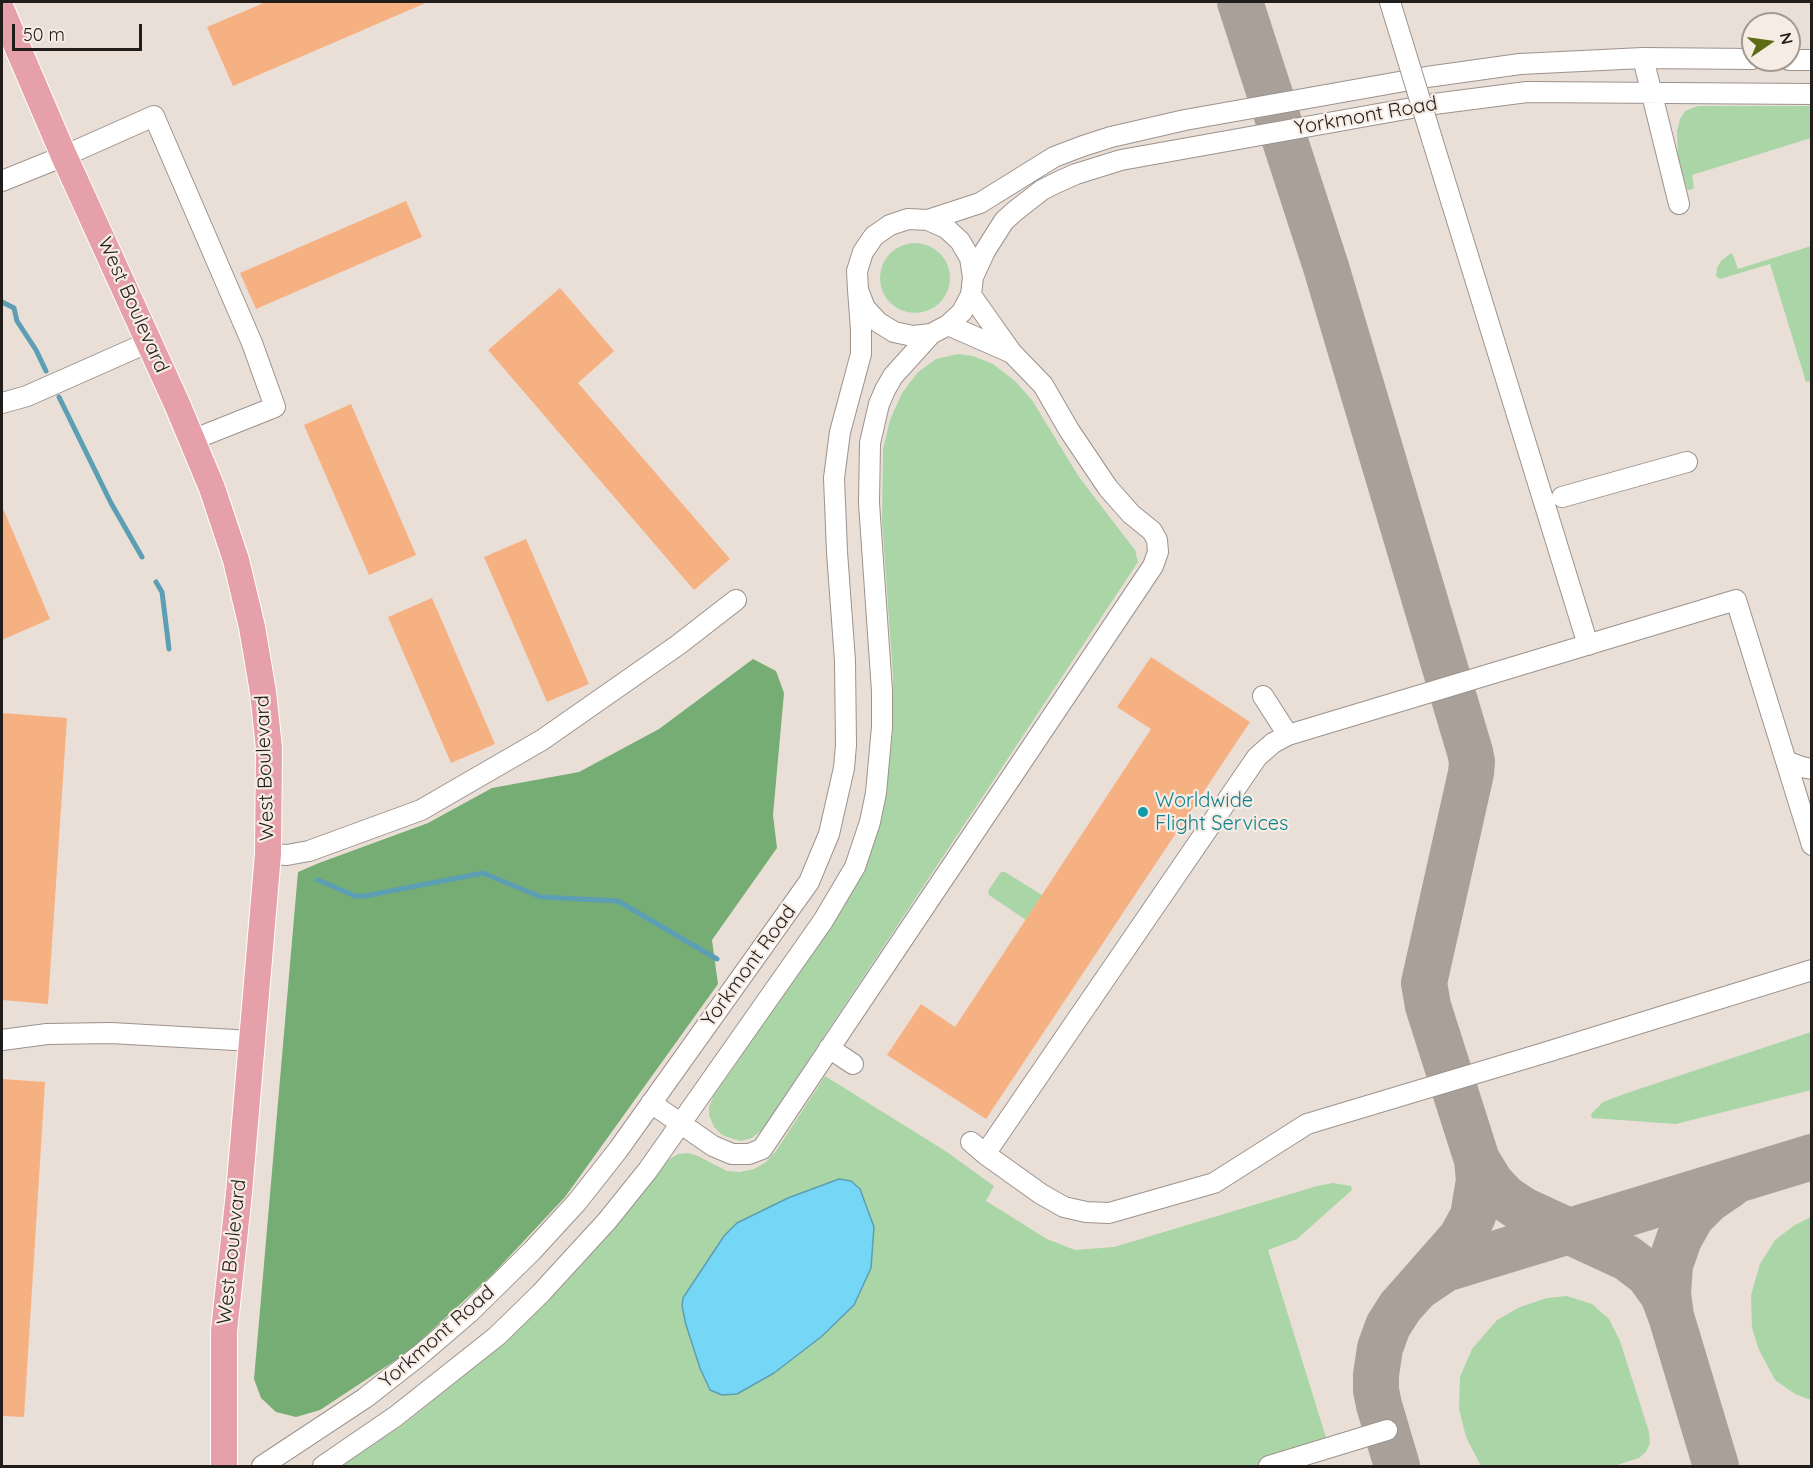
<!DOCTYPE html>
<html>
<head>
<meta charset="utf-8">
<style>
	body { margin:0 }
	#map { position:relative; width:1813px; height:1468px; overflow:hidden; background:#eadfd7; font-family:Quicksand,sans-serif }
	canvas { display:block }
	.frame { position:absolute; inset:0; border:3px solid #211d1a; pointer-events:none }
	.north { position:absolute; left:1741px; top:12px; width:60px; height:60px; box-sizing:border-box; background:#f7ece4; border:2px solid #a19993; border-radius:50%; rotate:77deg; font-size:16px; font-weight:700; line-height:24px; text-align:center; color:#211d1a }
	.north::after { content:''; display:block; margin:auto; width:21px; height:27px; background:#5d6b14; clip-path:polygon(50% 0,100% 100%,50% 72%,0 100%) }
	.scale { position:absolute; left:12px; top:24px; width:130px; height:27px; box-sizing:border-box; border:3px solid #211d1a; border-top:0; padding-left:8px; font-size:18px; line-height:21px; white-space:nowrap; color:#211d1a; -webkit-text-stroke:4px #f7ece4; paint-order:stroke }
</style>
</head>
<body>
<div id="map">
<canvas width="1813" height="1468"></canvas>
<div class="frame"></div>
<div class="north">N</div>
<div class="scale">50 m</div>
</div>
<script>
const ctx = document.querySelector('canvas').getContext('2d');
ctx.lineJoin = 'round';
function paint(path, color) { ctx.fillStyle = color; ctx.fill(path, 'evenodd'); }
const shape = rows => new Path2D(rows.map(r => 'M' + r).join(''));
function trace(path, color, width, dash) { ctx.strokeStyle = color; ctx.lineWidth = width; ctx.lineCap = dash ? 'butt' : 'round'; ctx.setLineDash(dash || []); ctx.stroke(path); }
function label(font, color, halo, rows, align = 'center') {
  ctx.font = font + ' Quicksand,sans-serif'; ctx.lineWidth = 4.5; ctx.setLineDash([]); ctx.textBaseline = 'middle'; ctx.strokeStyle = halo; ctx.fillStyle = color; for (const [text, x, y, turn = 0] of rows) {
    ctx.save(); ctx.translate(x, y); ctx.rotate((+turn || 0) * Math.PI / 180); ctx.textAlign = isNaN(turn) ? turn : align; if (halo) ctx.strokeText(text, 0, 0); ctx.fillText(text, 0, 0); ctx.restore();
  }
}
paint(shape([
	[1698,106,1811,106,1811,138,1692,175,1694,188,1690,190,1687,189,1678,158,1677,131,1680,119,1685,111],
	'880 278a35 35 0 1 1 70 0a35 35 0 1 1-70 0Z',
	[1811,246,1812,381,1806,382,1770,264,1720,279,1716,276,1717,268,1721,261,1731,253,1733,255,1738,269],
	[958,354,973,356,993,364,1015,381,1032,400,1079,477,1135,550,1138,562,762,1130,752,1138,741,1141,733,1139,722,1135,714,1127,709,1115,709,1107,713,1097,833,923,851,890,878,821,889,765,893,728,893,676,882,521,883,449,890,420,902,393,918,372,936,359],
	[1001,872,1005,872,1042,895,1026,920,989,895,988,891],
	[1811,1032,1811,1090,1676,1124,1592,1118,1591,1114,1603,1102,1627,1093],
	[825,1076,947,1152,994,1186,986,1201,1047,1239,1075,1250,1114,1247,1317,1186,1333,1183,1351,1186,1352,1190,1297,1239,1268,1250,1328,1444,1258,1466,342,1466,404,1424,503,1344,550,1299,613,1230,668,1160,678,1154,688,1153,698,1156,727,1171,740,1172,754,1169,766,1162,776,1151],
	[839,1179,710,1390,700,1368,682,1306,737,1223,788,1198],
	[1811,1217,1811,1400,1795,1394,1775,1380,1759,1350,1752,1328,1751,1295,1760,1264,1775,1240,1795,1225],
	[1567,1296,1592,1304,1609,1319,1620,1341,1649,1432,1650,1443,1646,1452,1639,1458,1614,1466,1481,1466,1466,1437,1459,1409,1460,1377,1472,1349,1497,1320,1520,1307,1547,1298]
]), '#aad6a7');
paint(shape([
	[753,659,776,671,784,693,773,815,777,848,712,940,718,984,565,1197,492,1275,408,1352,320,1410,296,1417,276,1412,261,1398,254,1379,298,872,319,863,428,823,492,788,579,772,659,729]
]), '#76ad74');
const water = shape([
	[839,1179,851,1181,860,1189,874,1227,871,1268,854,1305,821,1337,774,1373,737,1394,722,1395,710,1390,700,1368,686,1325,682,1306,683,1298,724,1236,737,1223,788,1198,839,1179]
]);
paint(water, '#75d6f5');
trace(water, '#5c9eb3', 1.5);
trace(shape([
	[2,302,14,308,17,321,36,350,46,371],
	[59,397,111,503,142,557],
	[156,582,162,592,169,649],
	[318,880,355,896,365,896,483,873,541,897,618,901,717,959]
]), '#5c9eb3', 5);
trace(shape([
	[1240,2,1326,267,1470,752,1472,762,1471,773,1424,983,1428,1006,1477,1160,1479,1180,1473,1216,1461,1238,1417,1288],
	[1477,1160,1491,1183,1505,1198,1523,1210,1627,1258,1648,1274,1663,1295,1671,1316,1716,1466],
	[1671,1316,1668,1294,1670,1265,1679,1239,1692,1216,1708,1200,1730,1185],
	[1397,1466,1379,1405,1376,1390,1376,1375,1380,1348,1388,1326,1400,1307,1417,1288,1445,1269,1812,1157]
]), '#a9a09a', 46);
paint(shape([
	[266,2,428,2,233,86,207,27],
	[406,201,422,237,256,309,240,273],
	[560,288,614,351,578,383,730,559,694,590,488,350],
	[351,404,416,555,369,575,304,425],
	[2,506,50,619,2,640],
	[526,539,589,684,547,702,484,557],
	[432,598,495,744,451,763,388,617],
	[1151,657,1250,722,986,1119,887,1055,921,1004,955,1027,1151,729,1117,707],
	[2,713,67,718,48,1004,2,1000],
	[2,1079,45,1082,24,1417,2,1416]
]), '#f6b183');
const minor = shape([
	[1390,2,1402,41],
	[1643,58,1679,204],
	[1789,60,1812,60],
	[1432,139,1588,645],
	[2,181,64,156,154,116,252,343,275,407,192,440],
	[928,220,980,203,1054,157,1083,146,1111,137,1185,120,1427,77,1520,64,1643,58,1753,59],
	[973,277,970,258,960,241,946,228,928,220,908,219,890,225,874,236,863,252,857,271,858,290,865,308,878,322,894,332,913,336,931,334,948,325,962,312,971,295,973,277,985,251,1004,221,1015,211,1042,190,1058,182,1076,174,1121,160,1434,104,1527,92,1812,94],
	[948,325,1012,353],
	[2,403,27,396,149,342],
	[1562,497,1687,462],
	[1263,696,1288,735],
	[1786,761,1802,767,1812,769],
	[268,854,287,855,309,851,421,810,542,740,678,645,736,600],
	[2,1040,47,1034,111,1033,252,1041],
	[829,1048,853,1064],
	[651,1103,713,1146,732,1154,749,1154,762,1149,1153,566,1158,552,1157,540,1152,531,1131,514,1108,488,1069,430,1043,385,1012,353,971,295],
	[971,1142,985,1154,1257,757,1273,743,1288,735,1736,600,1812,845],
	[985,1154,1041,1194,1064,1207,1086,1212,1109,1213,1214,1183,1307,1124,1547,1052,1812,970],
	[262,1466,365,1398,420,1355,469,1313,533,1250,577,1202,618,1150,809,882,829,834,844,768,846,745,845,661,837,552,834,478,840,432,861,354,861,330,858,290],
	[323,1466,396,1416,497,1336,541,1293,607,1221,648,1170,823,921,855,867,870,822,876,793,882,727,882,691,869,503,870,443,879,404,885,390,893,376,931,334],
	[1269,1466,1387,1430]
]);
const major = shape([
	[2,11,64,156,177,404,212,488,236,560,252,627,263,692,269,748,268,854,239,1193,224,1331,224,1466]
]);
trace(minor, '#9d928c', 22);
trace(major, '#fff', 28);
trace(minor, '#fff', 20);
trace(major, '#e6a0a9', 26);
const minorBridge = shape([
	[1402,41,1432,139]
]);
trace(minorBridge, '#9d928c', 22, []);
trace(minorBridge, '#fff', 20);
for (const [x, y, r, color] of [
	[1143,812,6,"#0f9aa8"]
]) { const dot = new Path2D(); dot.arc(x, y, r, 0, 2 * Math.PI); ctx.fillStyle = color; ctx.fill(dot); trace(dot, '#f7ece4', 2); }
label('20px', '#211d1a', '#f7ece4', [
	["Yorkmont Road",1366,116,-10],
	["West Boulevard",133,305,66],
	["West Boulevard",265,768,-92],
	["Yorkmont Road",749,966,-54],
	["West Boulevard",232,1252,-84],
	["Yorkmont Road",437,1337,-41]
]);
label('20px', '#0d838f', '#f7ece4', [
	["Worldwide",1155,801],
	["Flight Services",1155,824]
], 'left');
</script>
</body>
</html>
